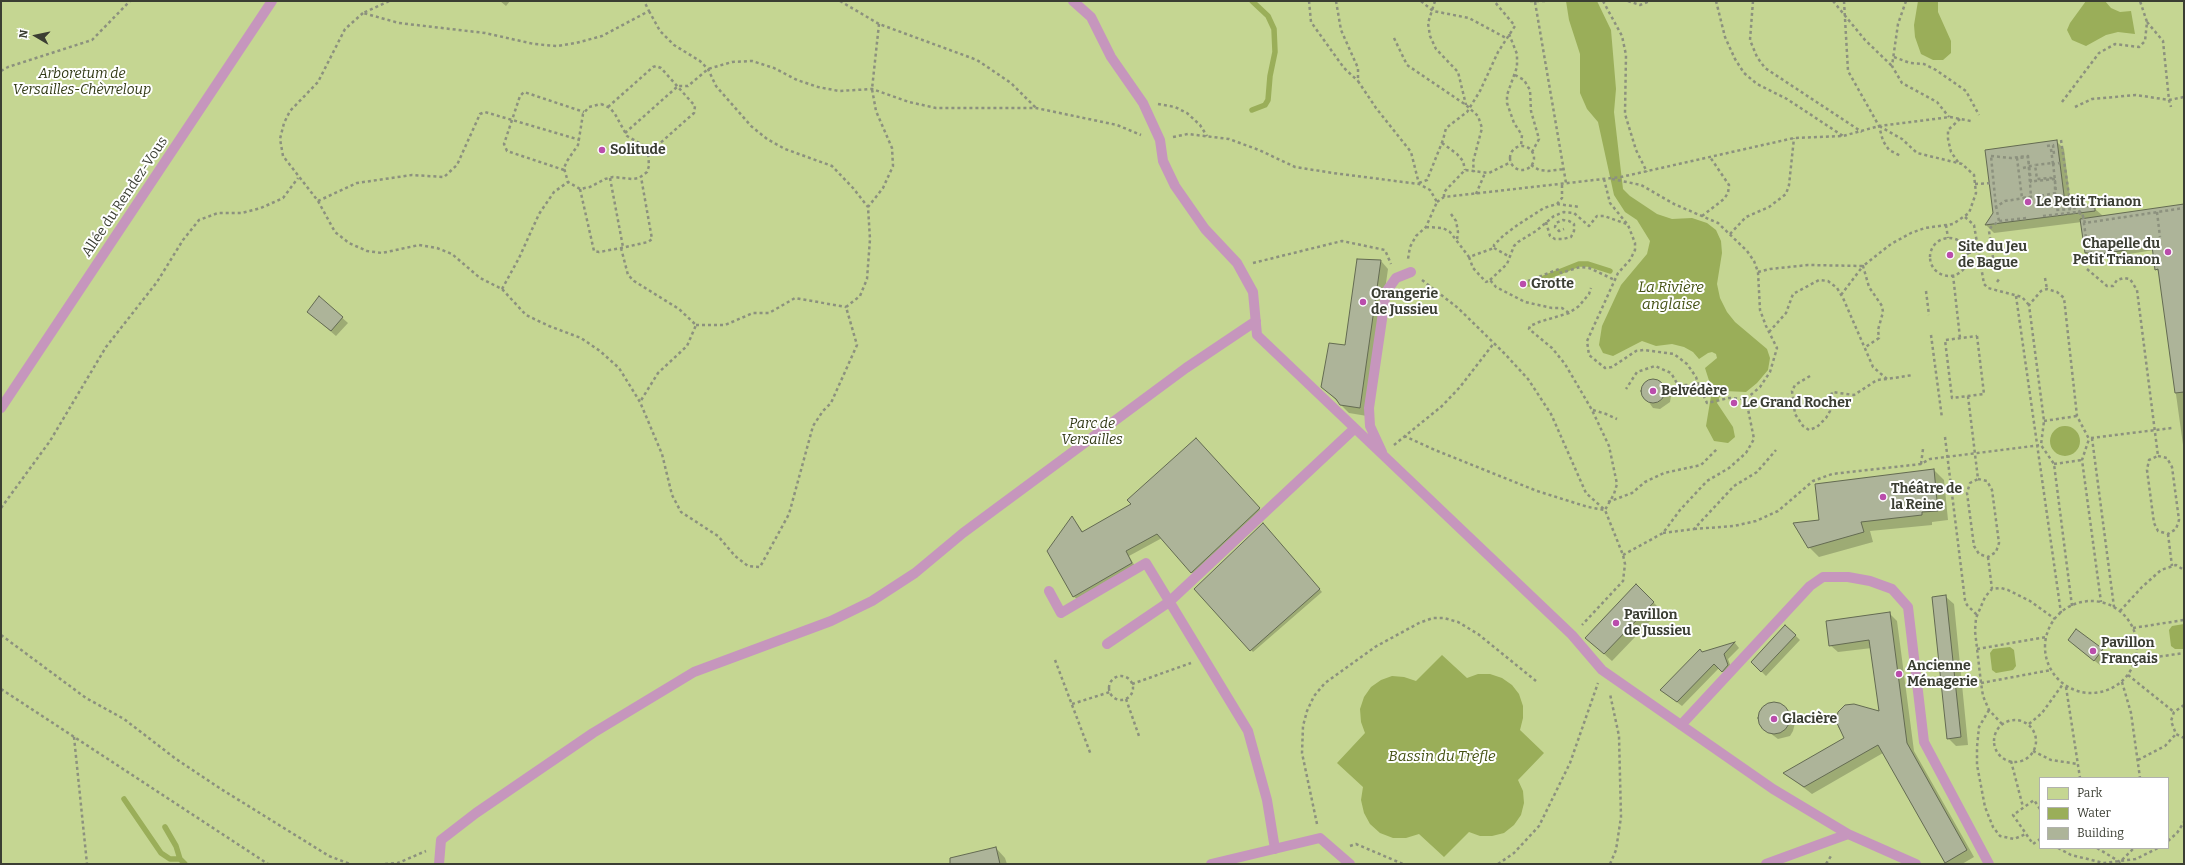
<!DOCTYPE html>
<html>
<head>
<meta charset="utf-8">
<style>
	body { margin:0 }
	#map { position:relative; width:2185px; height:865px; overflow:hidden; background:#e1e9cd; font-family:Bitter,serif }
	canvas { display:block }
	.frame { position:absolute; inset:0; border:2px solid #3b3e33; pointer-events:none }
	.legend { position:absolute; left:2039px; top:777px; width:130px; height:72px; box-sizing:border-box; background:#fff; border:1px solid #b1b2ad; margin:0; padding:5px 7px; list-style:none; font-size:12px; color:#3b3e33 }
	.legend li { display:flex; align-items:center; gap:8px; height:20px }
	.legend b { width:20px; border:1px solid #b1b2ad }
	.north { position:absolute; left:16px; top:16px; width:40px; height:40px; -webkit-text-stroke:3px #fff; paint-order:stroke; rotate:279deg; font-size:11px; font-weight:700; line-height:16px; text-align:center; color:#3b3e33 }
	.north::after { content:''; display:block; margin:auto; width:14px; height:18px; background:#3b3e33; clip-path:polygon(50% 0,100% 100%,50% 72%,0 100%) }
</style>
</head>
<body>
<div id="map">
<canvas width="2185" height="865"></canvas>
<div class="frame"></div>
<ul class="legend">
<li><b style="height:11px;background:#c5d692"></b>Park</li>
<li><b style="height:11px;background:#9aae59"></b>Water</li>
<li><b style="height:11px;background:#adb499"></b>Building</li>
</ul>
<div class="north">N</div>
</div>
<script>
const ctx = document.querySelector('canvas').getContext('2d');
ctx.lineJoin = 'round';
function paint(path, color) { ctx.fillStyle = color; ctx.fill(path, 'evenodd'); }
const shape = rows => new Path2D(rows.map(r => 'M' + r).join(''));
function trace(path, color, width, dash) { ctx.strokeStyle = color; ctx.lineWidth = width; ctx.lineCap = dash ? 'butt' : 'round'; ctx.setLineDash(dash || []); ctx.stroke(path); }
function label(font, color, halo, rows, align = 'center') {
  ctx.font = font + ' Bitter,serif'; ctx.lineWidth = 4; ctx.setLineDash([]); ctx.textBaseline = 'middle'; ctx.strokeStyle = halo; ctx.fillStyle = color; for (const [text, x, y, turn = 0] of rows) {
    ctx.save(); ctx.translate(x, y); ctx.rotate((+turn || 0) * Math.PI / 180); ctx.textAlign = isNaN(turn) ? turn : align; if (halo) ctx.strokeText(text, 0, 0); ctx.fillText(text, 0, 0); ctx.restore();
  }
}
paint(shape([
	[1,1,2184,1,2184,864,1,864],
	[2040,778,2168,778,2168,848,2040,848]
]), '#c5d692');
paint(shape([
	[1566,1,1597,1,1611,30,1616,89,1614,112,1623,189,1630,196,1657,214,1672,219,1692,218,1707,223,1716,230,1721,241,1722,253,1717,284,1720,298,1727,312,1735,322,1767,349,1770,358,1768,370,1757,383,1746,392,1725,391,1721,394,1717,403,1733,427,1735,437,1728,443,1714,441,1706,426,1712,390,1705,368,1717,358,1716,354,1712,352,1708,353,1699,359,1693,352,1684,347,1672,344,1656,346,1642,341,1613,356,1603,353,1599,345,1602,326,1621,285,1647,254,1650,241,1637,220,1625,212,1614,195,1598,122,1587,109,1580,93,1580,54,1569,20],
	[1918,1,1938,1,1938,12,1951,41,1951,53,1943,60,1933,60,1921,54,1915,37,1914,25],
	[2086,1,2105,1,2111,8,2120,12,2131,11,2135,34,2118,32,2106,35,2086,46,2072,40,2067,30,2070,23],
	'2050 441a15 15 0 1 1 30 0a15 15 0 1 1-30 0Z',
	[2184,624,2184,649,2175,649,2171,646,2169,630,2172,626],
	[2010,647,2014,650,2016,666,2013,670,1996,673,1992,670,1990,653,1993,649],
	[1442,655,1467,678,1478,674,1490,674,1502,678,1512,685,1519,694,1523,706,1523,718,1520,730,1544,753,1518,780,1523,791,1524,803,1521,815,1514,825,1504,833,1492,836,1480,836,1469,832,1444,857,1419,834,1406,838,1393,838,1380,833,1370,824,1364,813,1361,800,1363,787,1337,763,1365,733,1361,722,1360,709,1364,697,1371,687,1381,680,1392,676,1404,677,1416,681]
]), '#9aae59');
paint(shape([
	[500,1,510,1,506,6],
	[2056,141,2064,149,2071,205,2095,209,2103,216,2184,205,2184,452,2159,272,2156,269,2154,250,2098,259,2095,256,2090,257,2085,253,2082,222,1994,233,1986,225],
	[1381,261,1388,269,1367,416,1349,413,1323,387,1345,346],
	[319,297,348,323,336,336,308,312],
	[1653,379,1659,380,1671,396,1670,402,1660,409,1653,408,1641,391,1643,385],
	[1200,443,1263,513,1195,576,1162,538,1129,556,1136,568,1078,600,1073,596,1072,517,1083,532,1132,504],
	[1934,470,1944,480,1948,520,1932,522,1932,525,1870,531,1873,542,1819,557,1809,547,1820,520],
	[1263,525,1322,592,1253,652,1195,589],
	[1636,585,1661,610,1612,661,1595,646],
	[1946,597,1954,604,1968,745,1956,746,1948,738],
	[1889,613,1897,621,1914,751,1974,857,1962,864,1947,864,1946,862,1883,753,1812,794,1785,773,1846,739,1838,727,1837,718,1880,712,1872,648,1838,652,1830,645],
	[2077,630,2107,655,2100,665,2074,645],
	[1795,635,1800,640,1766,676,1752,662],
	[1735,643,1739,648,1728,659,1732,670,1727,675,1719,668,1682,706,1661,690,1702,653],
	[1775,702,1785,707,1795,723,1793,731,1790,736,1778,739,1762,727,1759,717,1765,706],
	[996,848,1005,858,1007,864,974,864]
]), '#0003');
trace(shape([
	[1252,1,1268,16,1274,29,1275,52,1270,76,1268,100,1265,105,1252,110],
	[1529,284,1579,264,1588,264,1610,271],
	[124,799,161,853,170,859,180,859,185,864],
	[165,827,176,846,180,859]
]), '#9aae59', 5.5);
const building = shape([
	[2057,140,2065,203,2095,208,2095,211,1985,225,1993,213,1985,150,2057,140],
	[2184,204,2184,392,2175,393,2158,269,2155,270,2152,246,2093,255,2092,252,2085,253,2080,219,2184,204],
	[1357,259,1381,260,1360,408,1340,405,1336,399,1321,387,1329,343,1345,345,1357,259],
	[319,296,343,317,331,331,307,312,319,296],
	'1641 391a12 12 0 1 1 24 0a12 12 0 1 1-24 0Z',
	[1196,438,1260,508,1191,573,1157,534,1126,551,1132,563,1073,597,1047,551,1072,516,1082,532,1131,504,1127,500,1196,438],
	[1934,469,1938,511,1922,512,1922,515,1861,522,1864,532,1808,548,1793,523,1819,520,1815,484,1934,469],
	[1263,523,1320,589,1250,651,1194,589,1263,523],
	[1636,584,1654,602,1604,654,1585,638,1636,584],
	[1946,595,1961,737,1947,739,1932,597,1946,595],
	[1890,612,1907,743,1967,850,1945,863,1878,745,1804,787,1783,773,1844,738,1836,721,1838,712,1845,705,1854,704,1879,711,1869,640,1829,646,1826,621,1890,612],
	[1785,625,1796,635,1761,672,1751,662,1785,625],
	[2076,629,2103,649,2094,661,2068,640,2076,629],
	[1735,642,1724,654,1728,665,1722,672,1714,664,1677,702,1660,690,1700,649,1702,652,1735,642],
	'1758 718a16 16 0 1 1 32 0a16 16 0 1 1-32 0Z',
	[996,847,1000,864,950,864,950,858,996,847]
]);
paint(building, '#adb499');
trace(building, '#646b52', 1);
trace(shape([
	[389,1,363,13,399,23,485,33,534,44,557,46,576,43,602,36,649,11,644,1],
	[840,1,879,24,977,60,1011,83,1036,108],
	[1309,1,1311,22,1344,68,1358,81],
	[1336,1,1341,30,1358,68,1358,81,1376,108,1411,152,1419,184],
	[1421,1,1433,11,1469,18,1506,38],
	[1435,1,1428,23,1430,36,1436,49,1458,72,1466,105],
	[1530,1,1546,1],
	[1603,1,1622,36,1626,55,1625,114,1636,150,1647,172],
	[1628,1,1640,5,1650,1],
	[1716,1,1725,37,1735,59,1744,73,1757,84,1787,99,1843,136],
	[1753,1,1750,40,1757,57,1765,68,1862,132],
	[1833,1,1865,40,1892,66],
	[1844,1,1848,71,1879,126,1883,141,1889,150,1901,156],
	[1906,1,1898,24,1892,66,1902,83,1937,102,1949,117],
	[1535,2,1566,183],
	[649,11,660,31,674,45,700,61,708,69,716,86,751,126,767,139,785,149,832,166,853,188,868,207],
	[363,13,345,29,318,82,290,111,284,123,280,139,283,156,318,201,357,183,412,175,444,177,457,165,480,114,485,112,580,140],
	[2147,22,2163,41,2169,100,2184,97],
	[1509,34,1517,54,1517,67,1507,95,1507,103,1514,123,1522,135,1521,146],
	[1394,38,1407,65,1466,105,1478,116,1482,128,1473,162,1474,172],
	[1894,57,1910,63,1924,64,1936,70,1966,91,1979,115],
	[1,71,8,67,92,40,130,1],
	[1515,75,1524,80,1530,90,1531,111,1539,139,1532,152],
	[2062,102,2099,53,2115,44,2139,47,2145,41,2147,22,2140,1],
	[601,104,610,108,615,114,627,136,643,145,648,151,649,166,647,172,639,178,632,179,613,177,605,179,590,187,580,189,568,182,564,168,567,161,578,145,583,114,589,107,601,104],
	[1158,104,1175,107,1187,113,1200,125,1207,136],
	[608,107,653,67,656,66,661,68,695,106,694,113,649,153],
	[2075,107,2092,99,2136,95,2169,100,2171,107],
	[625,133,678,86,688,86,708,69,732,62,752,61,774,68,797,80,818,87,839,91,872,89,909,102,936,108,1036,108,1117,125,1141,135],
	[1173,137,1188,134,1229,139,1259,150,1295,167,1333,173,1419,184,1430,190,1437,202,1426,227,1416,236,1410,247,1408,259],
	[2061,140,2071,209,2075,208,2082,213,2085,223,2184,208],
	[1442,143,1457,154,1463,161,1465,170],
	[2047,146,2053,145,2054,154],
	'1510 158a12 12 0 1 1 24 0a12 12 0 1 1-24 0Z',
	[2051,149,2053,164],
	[1991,156,2011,158,2028,156,2031,197,2005,201,1996,207,1991,156],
	[1958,162,1951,152,1948,139,1948,130,1960,119],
	[2052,164,2060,163],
	[1531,165,1539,170,1548,171,1564,169],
	[2023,168,2035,165],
	[564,170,507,151,504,144,520,96,524,92,584,112],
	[610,178,623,247],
	[1604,179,1610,203,1628,225,1635,243,1635,250,1630,260,1618,273,1587,341,1589,355,1605,368,1612,367,1636,351,1644,350,1674,354,1687,364,1696,377,1700,389],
	[1612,179,1641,185,1674,204,1718,223,1747,251,1754,261,1758,272,1760,310,1766,326,1777,348,1770,372,1760,387,1746,399,1729,398,1707,403,1701,390,1693,385,1678,385,1671,373,1655,366,1637,372,1626,389],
	[2055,179,2035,181,2031,182,2028,157,2017,158,2022,198,2045,195,2056,193,2055,181,2053,163,2035,165,2037,179,2051,178,2055,181,2055,207,2056,210,2071,209],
	[1419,183,1427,180,1443,140,1446,128,1467,112,1480,91,1498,52,1515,26,1494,1],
	[1975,184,1994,183],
	[580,189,594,251,599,252,621,248,648,242,652,239,641,177],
	[1476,194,1485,173],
	[1444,197,1444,192,1465,170,1489,173,1511,162],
	[318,201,335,232,349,243,367,251,382,253,419,245,437,248,452,254,480,278,502,289,526,315,549,326,581,338,600,351,619,368,640,402,662,454,672,495,681,512,718,536,735,556,748,566,760,567,789,514,813,426,823,411,831,403,857,345,846,307,860,296,867,279,870,239,868,207,883,188,893,166,892,148,876,111,872,89,879,24],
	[1437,202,1444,197,1621,177,1794,138,1843,136,1879,126,1950,117,1971,121],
	[1557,204,1580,207],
	[1996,206,1999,221],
	[2157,212,2160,237],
	[1451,214,1456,221,1458,232,1457,240],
	[1702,216,1724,199,1728,193,1729,185,1710,157],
	[2043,216,2078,212,2083,216,2088,253],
	[1965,217,1974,225,1984,284,1988,288,2022,297,2029,305],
	[1546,222,1550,236,1555,239,1563,239,1571,237,1574,231,1574,224,1569,221,1563,220,1556,223,1555,227,1559,231,1564,229],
	[1946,225,1948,238],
	[1426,227,1443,228,1450,232,1469,257,1494,248,1494,245,1504,235,1519,224,1544,208,1557,204,1562,198,1562,183],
	[1730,234,1746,217,1769,207,1786,194,1789,185,1794,138],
	'1930 257a19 19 0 1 1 38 0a19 19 0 1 1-38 0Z',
	[621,248,628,275,634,281,679,309,696,325,687,346,658,373,640,402],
	[1494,248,1510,257],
	[1968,253,1978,251],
	[1469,257,1473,268,1486,282,1490,280,1496,287,1525,302,1552,308,1562,308,1569,313],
	[1253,263,1342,241,1385,250,1391,264],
	[1994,264,1989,231,1991,227,1999,221,2027,218],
	[2087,269,2107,286,2113,286,2117,280,2124,278,2130,279,2137,290,2158,456],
	[1758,272,1770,269,1808,265,1863,266,1891,244,1911,233,1925,228,1953,224,1969,213,1976,193,1974,175,1962,164,1917,153,1902,139,1879,126],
	[1953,275,1960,338],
	[2045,278,2047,289],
	[1422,280,1458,308,1505,354,1528,379,1551,414,1586,493,1605,510,1614,494,1617,484,1609,446,1592,410,1565,364,1552,348,1529,329,1530,326,1539,322,1569,313,1579,306,1589,294,1591,288],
	[1490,280,1507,264,1514,246,1518,242,1536,231,1554,216,1564,212,1574,213,1589,226,1597,216,1604,216,1627,224],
	[1528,281,1559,269,1561,273,1580,267,1589,268,1615,280],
	[1997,282,2000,278],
	[502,289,519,258,539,214,554,192,568,182],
	[1926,291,1929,315],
	[1841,295,1863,266,1869,287,1882,306,1883,312,1878,330,1879,338,1864,348],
	[2016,296,2061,613],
	[696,325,725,325,753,313,769,313,795,298,846,307],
	[1769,332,1786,313,1793,294,1819,280,1828,281,1837,288,1843,298,1873,367,1887,379,1913,375],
	[1931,335,1942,418],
	[1977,336,1984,394,1952,398,1945,340,1977,336],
	[1810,376,1795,385,1792,391,1795,414,1803,426,1809,430,1817,427,1826,418,1830,411,1832,392,1854,395,1877,380,1887,379],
	[1968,396,1978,479],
	[1593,410,1606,414,1617,419],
	[2044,421,2077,416],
	[1404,436,1435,450,1537,491,1588,507,1605,510,1623,555,1625,564,1623,581,1582,625],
	[1945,437,1965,600,1967,605,1977,615],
	[2091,438,2172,428],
	[2092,438,2114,607],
	[1394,445,1442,406,1460,387,1494,343],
	[2158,456,2167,458,2172,467,2179,520,2176,529,2168,534,2158,531,2154,523,2147,470,2149,460,2158,456],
	[1921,464,1923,449],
	[2054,464,2082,460],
	[1978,479,1987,481,1992,490,1999,543,1996,552,1988,557,1979,554,1974,546,1967,493,1970,483,1978,479],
	[1608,502,1632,493,1645,482,1664,473,1701,465,1718,448],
	[1,508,50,441,106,347,157,282,183,240,199,220,218,213,242,213,261,208,283,198,298,178],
	[1694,529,1734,526,1756,521,1778,511,1813,481,1832,474,1921,464,1930,459,2041,445],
	[1663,533,1694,529,1734,486,1757,472,1776,450],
	[2168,534,2172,566],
	[1623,555,1663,533,1680,510,1707,481,1729,468,1746,453,1754,439,1746,399],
	[1988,557,1992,589],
	'2045 647a46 46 0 1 1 92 0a46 46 0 1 1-92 0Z',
	[2072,606,2054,464,2041,445,2044,421,2029,305,2041,291,2047,289,2057,292,2064,298,2077,416,2089,439,2082,460,2101,602],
	[2120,611,2142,587,2161,570,2176,565,2184,570],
	[2133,628,2184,620],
	[1,635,86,698,124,719,176,759,221,789,329,856,350,864],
	[1977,649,2046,637],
	[1055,660,1091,755],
	[2136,660,2184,653],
	[2128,675,2174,712],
	'1109 688a12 12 0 1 1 24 0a12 12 0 1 1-24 0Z',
	[2122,682,2131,713,2140,778],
	[1981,683,2051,670],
	[1132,684,1191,663],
	[2066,687,2080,778],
	[1,689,268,864],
	[1126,699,1139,736],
	[1072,704,1110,692],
	[2184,705,2174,712,2171,721,2176,734,2184,738],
	[1989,710,1979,727,1977,747,1977,765,1985,807,1993,827,2000,836,2014,839,2026,834],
	'1994 741a21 21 0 1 1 42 0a21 21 0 1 1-42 0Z',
	[2002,724,1989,710,1983,696,1981,683,1975,631,1976,618,1985,597,1992,589,2001,588,2008,590,2030,601,2055,619],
	[2029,724,2042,713,2063,684],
	[74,737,87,864],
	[2033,751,2051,760,2078,764],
	[2138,760,2165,746,2176,734],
	[2011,761,2023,807],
	[2040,809,2034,800,2013,815,2033,844,2040,839],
	[1317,824,1302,753,1303,726,1307,711,1314,696,1325,683,1375,647,1419,623,1433,618,1444,618,1458,622,1478,634,1536,681],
	[2168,841,2177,833,2184,822],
	[1350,846,1356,844,1403,864],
	[2058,848,2071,855,2104,863,2136,859,2158,848],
	[2097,848,2120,862,2134,848],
	[385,864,398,863,426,851],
	[1498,864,1514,853,1539,826,1570,763,1598,683],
	[1610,864,1616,850,1621,817,1619,736,1610,694],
	[1826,864,1831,856]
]), '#8c917e', 2.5, [3, 3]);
trace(shape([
	[1073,1,1091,17,1111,57,1143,103,1160,140,1163,161,1175,186,1205,229,1237,263,1253,292,1257,335,1572,635,1602,670,1773,789,1848,834,1916,864],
	[1,408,272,1],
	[1382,452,1370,426,1369,408,1386,292,1396,278,1411,272],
	[1049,591,1061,613,1146,563,1248,731,1267,800,1275,849],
	[1107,644,1169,602,1354,429],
	[1681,725,1810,586,1823,577,1848,577,1870,581,1892,589,1908,607,1924,742,1989,864],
	[439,864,441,840,476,813,593,733,694,672,831,621,872,601,915,573,963,533,1186,368,1256,321],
	[1211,864,1320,838,1350,864],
	[1766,864,1848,834]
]), '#c696bd', 10);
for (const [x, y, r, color] of [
	[602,150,4,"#ba4dac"],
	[2028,202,4,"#ba4dac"],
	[2168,252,4,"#ba4dac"],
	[1950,255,4,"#ba4dac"],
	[1523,284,4,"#ba4dac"],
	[1363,302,4,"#ba4dac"],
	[1653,391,4,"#ba4dac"],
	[1734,403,4,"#ba4dac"],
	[1883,497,4,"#ba4dac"],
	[1616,623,4,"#ba4dac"],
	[2093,651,4,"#ba4dac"],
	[1899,674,4,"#ba4dac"],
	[1774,719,4,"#ba4dac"]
]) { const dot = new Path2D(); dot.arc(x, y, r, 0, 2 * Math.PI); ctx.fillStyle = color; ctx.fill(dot); trace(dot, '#fff', 1.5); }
label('italic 14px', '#323a16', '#fff', [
	["Arboretum de",82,74],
	["Versailles-Chèvreloup",82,90],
	["Parc de",1092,424],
	["Versailles",1092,440]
]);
label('bold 14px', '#3b3e33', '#fff', [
	["Solitude",610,150],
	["Le Petit Trianon",2036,202],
	["Chapelle du",2160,244,"right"],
	["Petit Trianon",2160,260,"right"],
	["Site du Jeu",1958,247],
	["de Bague",1958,263],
	["Grotte",1531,284],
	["Orangerie",1371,294],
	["de Jussieu",1371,310],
	["Belvédère",1661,391],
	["Le Grand Rocher",1742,403],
	["Théâtre de",1891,489],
	["la Reine",1891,505],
	["Pavillon",1624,615],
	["de Jussieu",1624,631],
	["Pavillon",2101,643],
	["Français",2101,659],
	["Ancienne",1907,666],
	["Ménagerie",1907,682],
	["Glacière",1782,719]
], 'left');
label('14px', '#3b3e33', '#fff', [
	["Allée du Rendez-Vous",125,197,-56]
]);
label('italic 15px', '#465315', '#fff', [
	["La Rivière",1671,288],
	["anglaise",1671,305],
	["Bassin du Trèfle",1442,757]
]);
</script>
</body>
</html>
